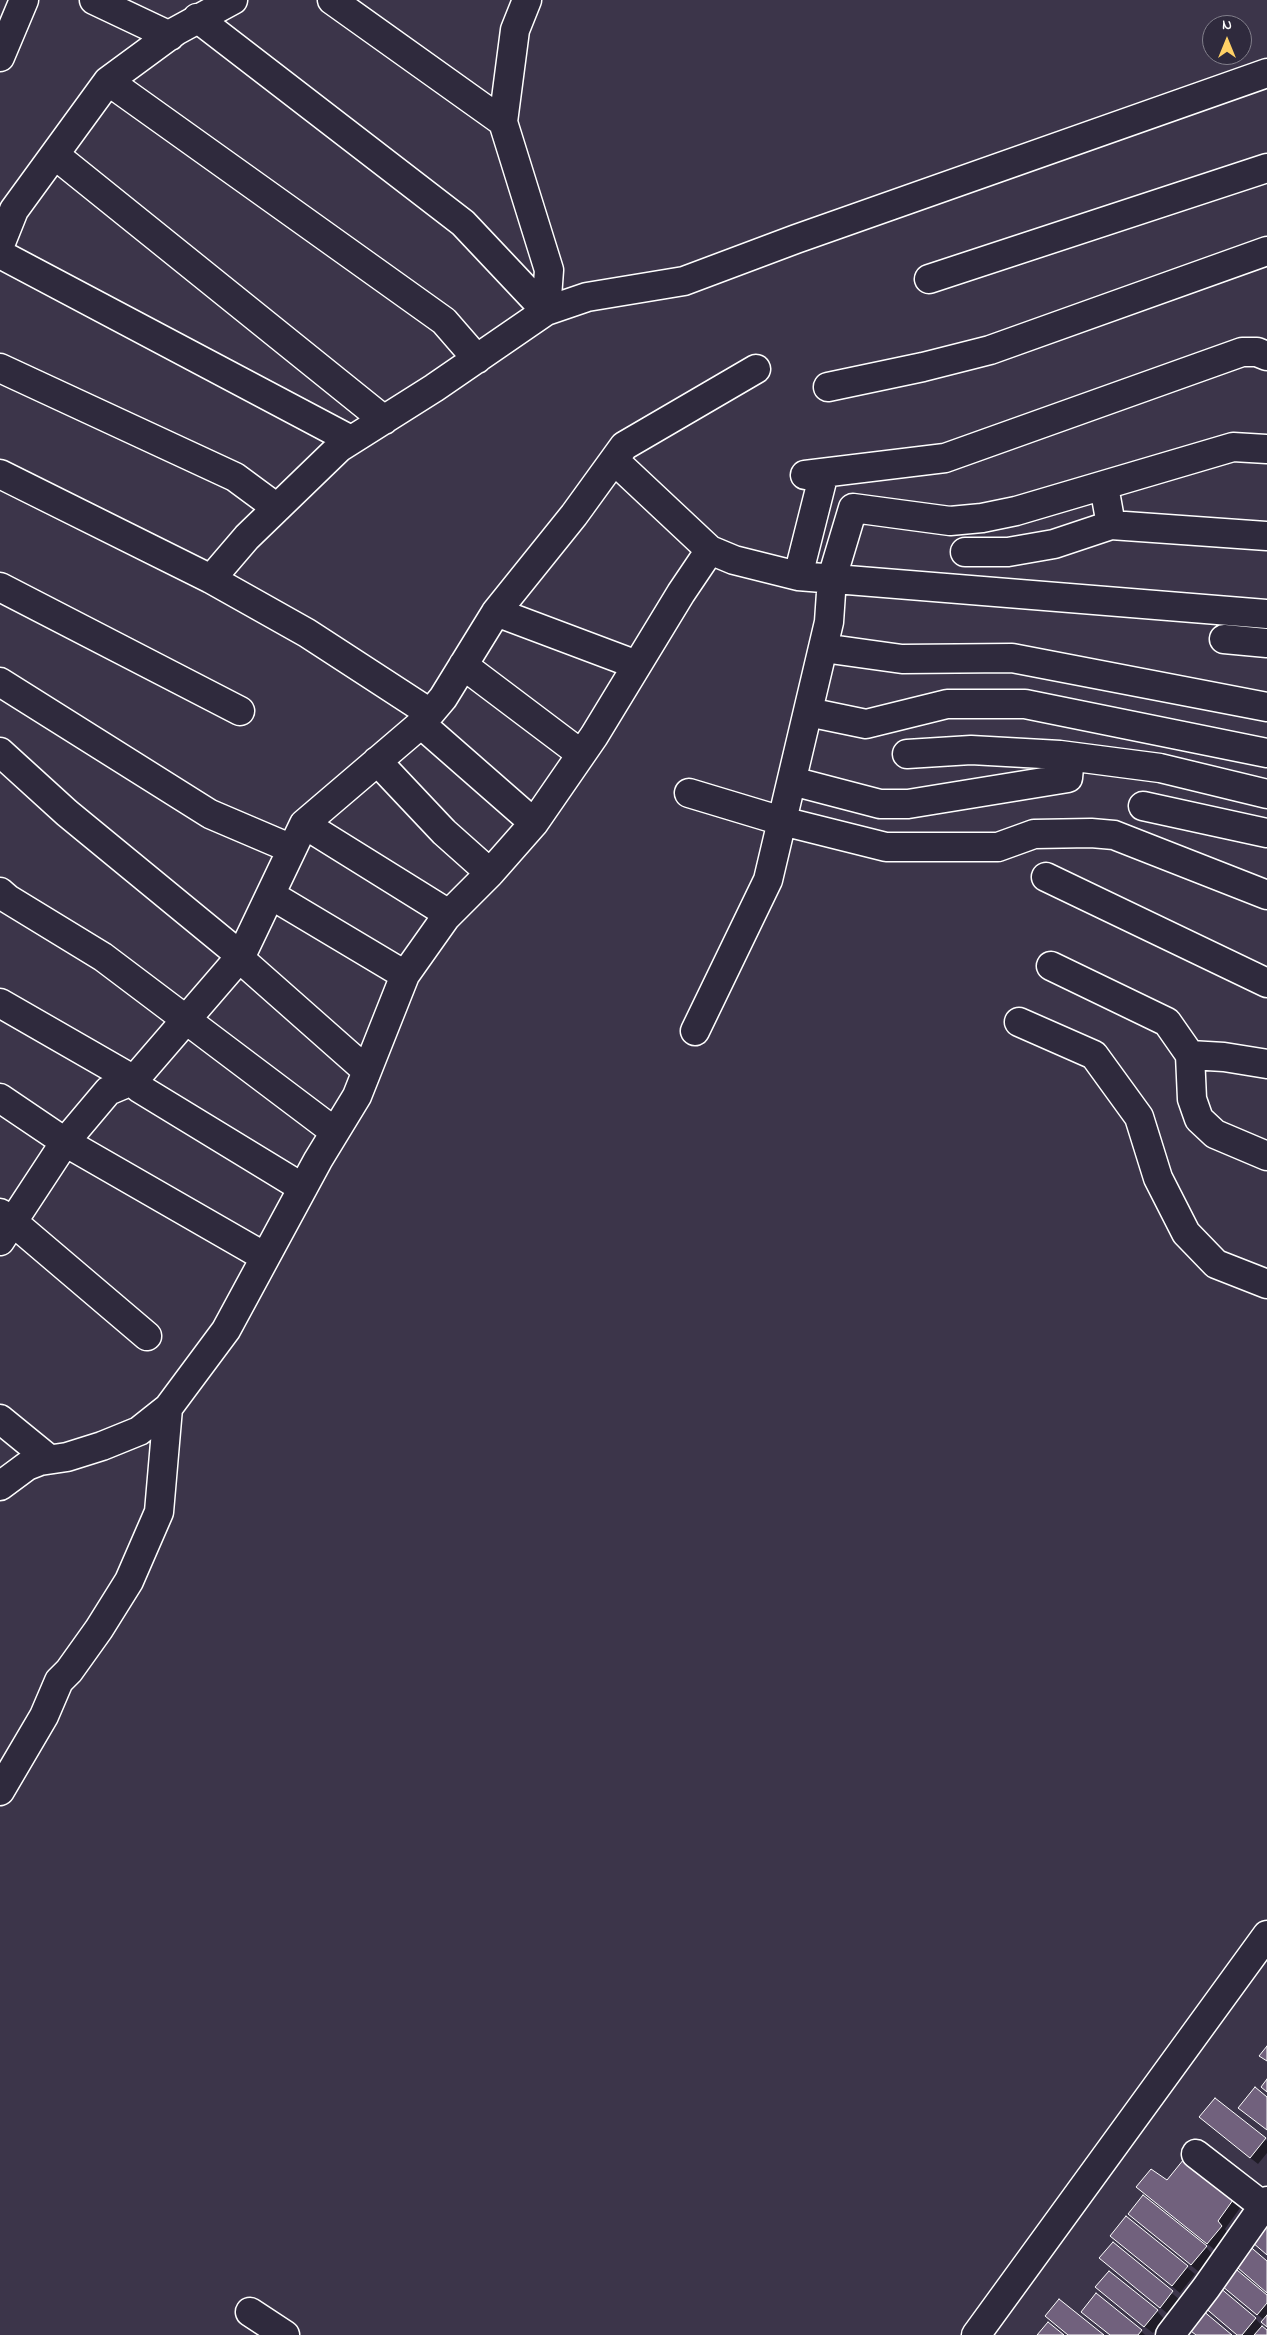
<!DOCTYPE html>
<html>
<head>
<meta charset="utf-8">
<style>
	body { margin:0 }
	#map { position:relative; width:1267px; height:2335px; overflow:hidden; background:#3c354a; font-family:"Indie Flower",sans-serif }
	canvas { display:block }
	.north { position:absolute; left:1202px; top:15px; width:50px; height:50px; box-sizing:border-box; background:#2f2a3d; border:1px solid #827f8b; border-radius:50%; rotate:0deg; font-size:14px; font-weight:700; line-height:20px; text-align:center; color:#fff }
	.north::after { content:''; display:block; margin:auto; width:18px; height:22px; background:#ffd166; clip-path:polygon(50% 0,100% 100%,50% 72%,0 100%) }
</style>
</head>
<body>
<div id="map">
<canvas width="1267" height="2335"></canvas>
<div class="north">N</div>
</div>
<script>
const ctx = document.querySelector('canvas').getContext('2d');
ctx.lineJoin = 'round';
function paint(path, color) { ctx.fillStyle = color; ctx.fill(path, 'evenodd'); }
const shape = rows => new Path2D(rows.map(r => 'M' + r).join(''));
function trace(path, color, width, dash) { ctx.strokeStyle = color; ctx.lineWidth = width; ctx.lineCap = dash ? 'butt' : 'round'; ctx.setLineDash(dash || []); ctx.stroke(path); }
paint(shape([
	[1215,2099,1267,2141,1267,2153,1258,2164,1208,2124],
	[1184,2161,1240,2208,1225,2229,1228,2234,1215,2250,1138,2187,1168,2182],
	[1126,2218,1195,2274,1180,2293,1111,2236],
	[1137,2221,1206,2247,1213,2255,1199,2272],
	[1113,2244,1180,2300,1168,2314,1101,2258],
	[1226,2288,1267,2297,1267,2326,1264,2320],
	[1219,2289,1256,2319,1267,2332,1267,2335,1238,2335],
	[1104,2295,1157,2311,1164,2319,1153,2333],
	[1082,2312,1141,2331,1145,2335,1110,2335]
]), '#0007');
const building = shape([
	[1267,2046,1267,2061,1259,2056,1267,2046],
	[1267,2079,1267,2092,1261,2087,1267,2079],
	[1255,2087,1267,2097,1267,2130,1238,2108,1255,2087],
	[1215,2098,1266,2138,1250,2158,1199,2117,1215,2098],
	[1184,2159,1233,2200,1218,2221,1222,2226,1207,2244,1136,2187,1151,2169,1167,2180,1184,2159],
	[1143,2195,1207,2246,1191,2265,1128,2214,1143,2195],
	[1126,2216,1188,2266,1172,2286,1110,2236,1126,2216],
	[1266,2226,1267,2227,1267,2255,1252,2242,1266,2226],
	[1113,2242,1173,2291,1160,2308,1099,2258,1113,2242],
	[1247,2244,1267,2261,1267,2293,1231,2262,1247,2244],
	[1231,2265,1267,2295,1267,2303,1257,2315,1216,2281,1231,2265],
	[1109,2271,1158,2310,1144,2327,1095,2287,1109,2271],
	[1219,2287,1256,2318,1242,2335,1237,2335,1203,2306,1219,2287],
	[1096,2293,1142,2330,1138,2335,1110,2335,1081,2312,1096,2293],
	[1059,2299,1104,2335,1068,2335,1045,2316,1059,2299],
	[1202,2310,1232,2335,1196,2335,1187,2328,1202,2310],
	[1267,2315,1267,2327,1261,2322,1267,2315],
	[1048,2322,1064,2335,1037,2335,1048,2322],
	[1262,2326,1267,2330,1267,2335,1254,2335,1262,2326]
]);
paint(building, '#71617d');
trace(building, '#fff', 1);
const minor = shape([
	[94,0,170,36],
	[332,0,503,122],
	[527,0,515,30,503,122,549,270,546,311],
	[197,18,463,223,546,311],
	[0,57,24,0],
	[108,81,444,321,477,359],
	[55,155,384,420],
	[0,245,14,210,108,81,176,31,233,0],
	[0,254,351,440],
	[929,279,1267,168],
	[0,368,235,477,277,508],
	[828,387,923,367,990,350,1267,251],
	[614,460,710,550,734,560,798,576,1267,614],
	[0,474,211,579,307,633,430,713],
	[805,475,945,458,1242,352,1257,352,1267,356],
	[1104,486,1111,525,1267,536],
	[965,552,1008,552,1054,544,1111,525],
	[798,576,824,473],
	[211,579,247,537,339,448,434,388,546,311,587,297,684,281,796,239,1267,73],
	[0,587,240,711],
	[496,612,637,665],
	[1224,639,1267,643],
	[823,648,902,659,1012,658,1267,707],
	[463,665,581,754],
	[0,682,210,814,292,849],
	[808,712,866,724,947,704,1025,704,1267,753],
	[421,724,534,823],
	[0,752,67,813,241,956],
	[907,754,971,750,1060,755,1160,768,1267,794],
	[377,761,444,832,490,873],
	[792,781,880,804,908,804,1068,778,1070,757],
	[689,793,782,821,886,847,998,847,1034,834,1091,833,1114,835,1267,895],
	[1143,806,1267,833],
	[304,824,439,908,446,917],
	[1046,877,1267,983],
	[0,892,8,899,103,957,335,1132],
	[271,895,405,975],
	[246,964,367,1071],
	[1051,966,1167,1022,1190,1055,1192,1099,1199,1119,1215,1134,1267,1156],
	[0,1003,134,1080],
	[1019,1022,1094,1055,1139,1117,1158,1178,1186,1233,1216,1264,1267,1284],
	[695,1031,768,880,829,622,832,578,853,508,950,521,982,518,1016,511,1233,447,1267,449],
	[1190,1055,1224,1057,1267,1064],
	[139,1088,303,1188],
	[0,1098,65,1142,265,1257],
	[0,1213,13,1222,147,1336],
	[0,1241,65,1142,108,1091,134,1080,241,956,304,824,421,724,443,698,496,612,574,515,624,446,756,369],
	[0,1419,49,1459],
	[0,1486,27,1466,40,1461,67,1457,102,1446,139,1431,168,1408,226,1330,318,1160,357,1096,405,975,446,917,490,873,534,823,594,736,681,593,710,550],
	[0,1791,44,1716,59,1681,69,1671,99,1629,129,1581,159,1512,168,1408],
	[1196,2154,1267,2209],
	[250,2312,285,2335],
	[976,2335,1267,1935],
	[1170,2335,1206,2288,1267,2201]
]);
trace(minor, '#fff', 31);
trace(minor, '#2f2a3d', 28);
</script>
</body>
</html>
